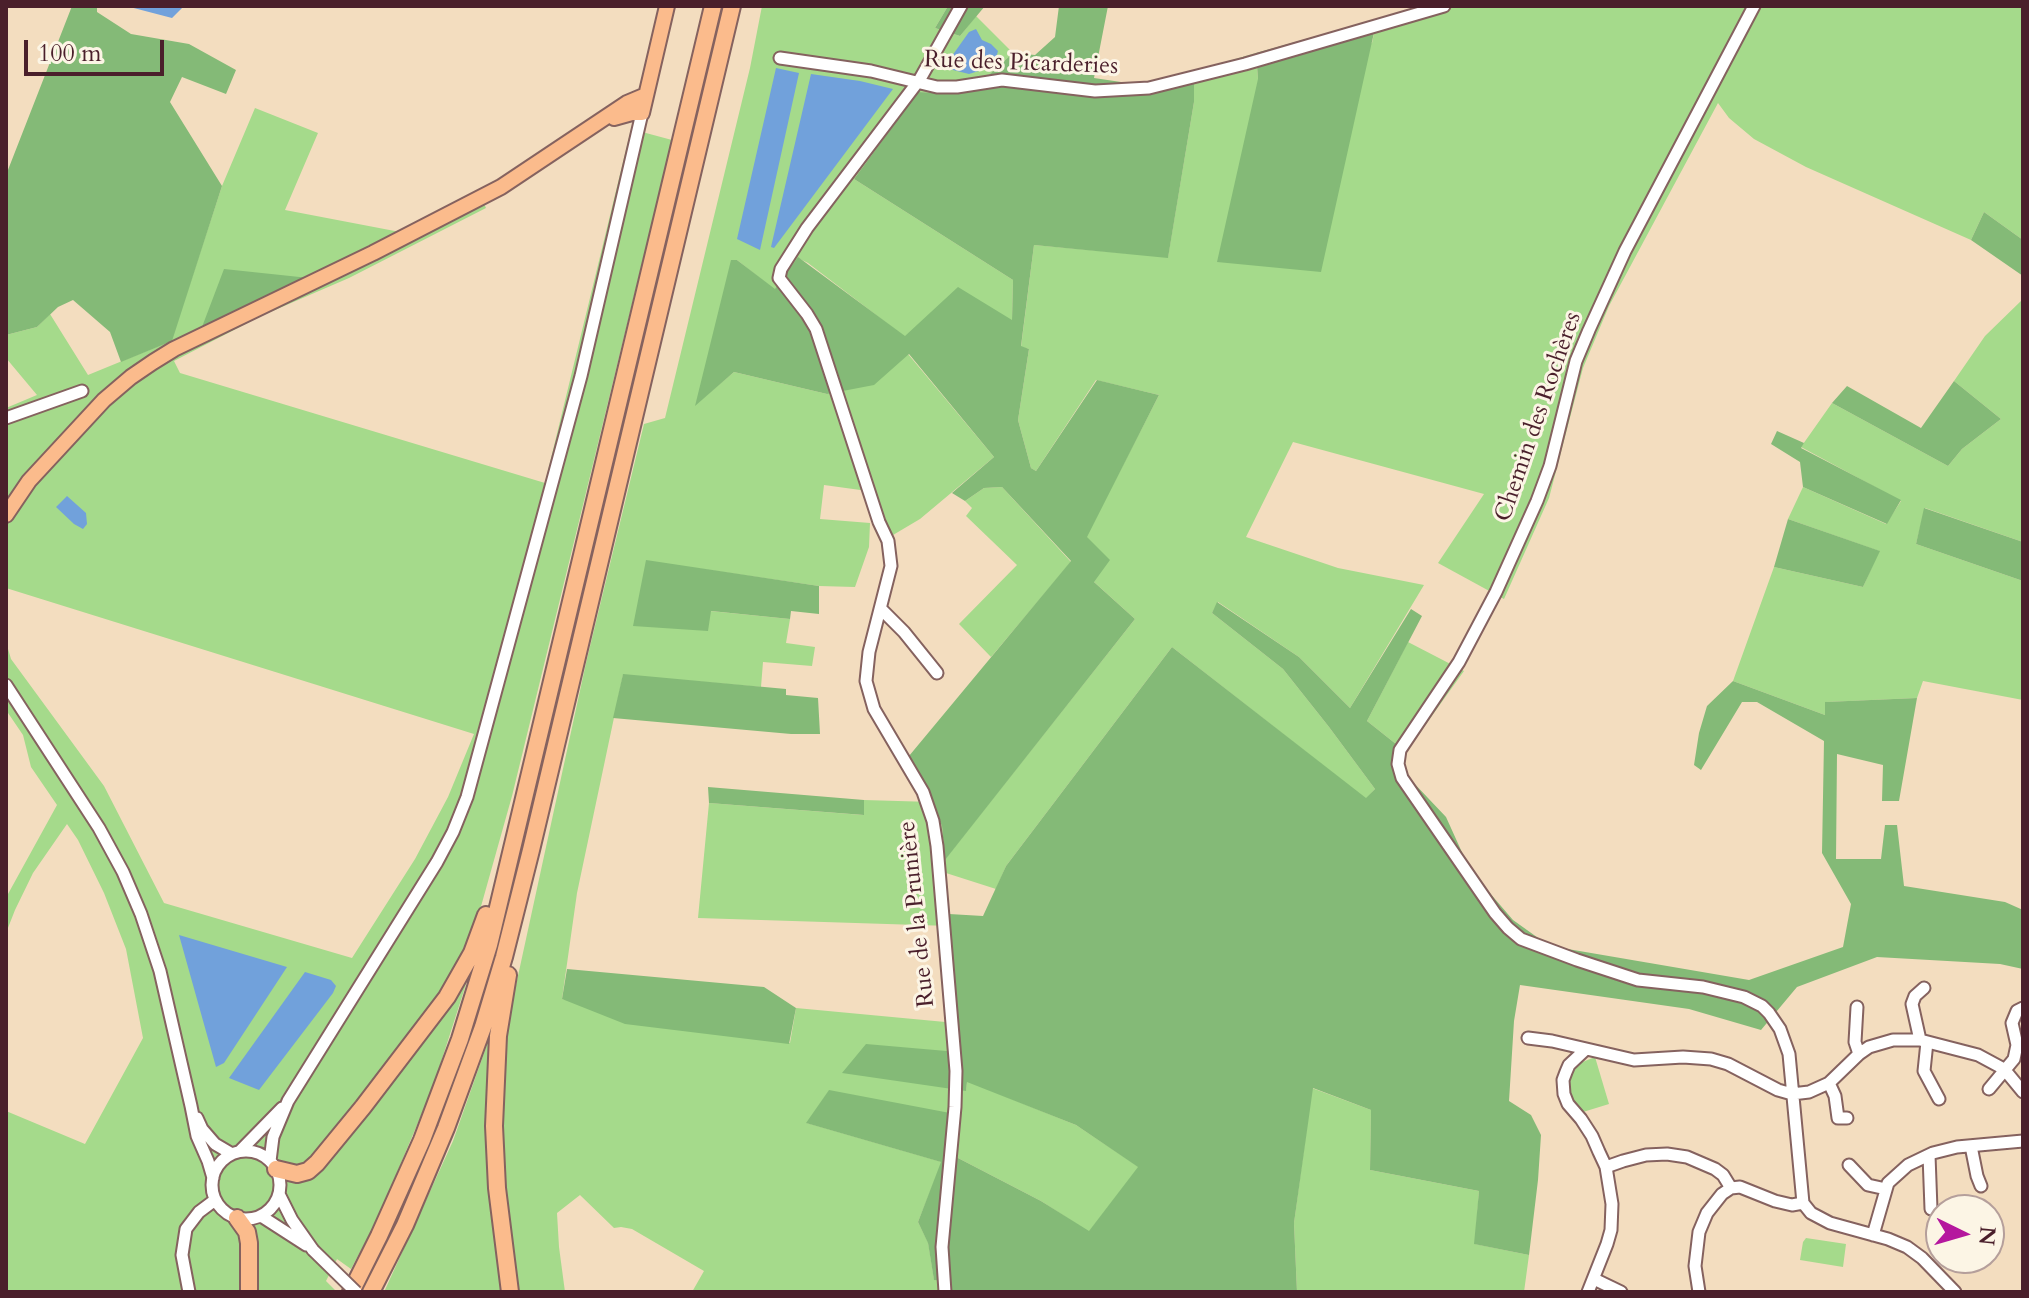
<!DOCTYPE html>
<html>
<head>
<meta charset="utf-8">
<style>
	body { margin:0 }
	#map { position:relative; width:2029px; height:1298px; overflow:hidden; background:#f3ddbf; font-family:Cardo,serif }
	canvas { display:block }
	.frame { position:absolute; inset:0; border:8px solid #4a1f2b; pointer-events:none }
	.north { position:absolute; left:1925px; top:1194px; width:80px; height:80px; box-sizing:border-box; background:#fcf5e5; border:2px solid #b59f9b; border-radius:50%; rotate:95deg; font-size:22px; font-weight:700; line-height:32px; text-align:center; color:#4a1f2b }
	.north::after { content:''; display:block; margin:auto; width:28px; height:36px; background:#b5179e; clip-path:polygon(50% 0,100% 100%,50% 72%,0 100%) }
	.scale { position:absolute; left:24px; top:40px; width:140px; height:36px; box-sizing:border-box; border:4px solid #4a1f2b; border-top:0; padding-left:10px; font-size:24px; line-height:28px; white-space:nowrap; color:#4a1f2b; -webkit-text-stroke:6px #fcf5e5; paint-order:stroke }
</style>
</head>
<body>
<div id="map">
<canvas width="2029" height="1298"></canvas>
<div class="frame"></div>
<div class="north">N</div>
<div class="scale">100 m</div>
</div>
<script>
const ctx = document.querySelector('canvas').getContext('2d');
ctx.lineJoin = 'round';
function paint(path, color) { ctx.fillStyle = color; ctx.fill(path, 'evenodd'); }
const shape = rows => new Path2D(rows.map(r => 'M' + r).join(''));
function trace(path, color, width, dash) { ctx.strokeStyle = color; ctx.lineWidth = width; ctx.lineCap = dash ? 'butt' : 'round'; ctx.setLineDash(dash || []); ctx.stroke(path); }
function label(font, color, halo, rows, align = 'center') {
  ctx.font = font + ' Cardo,serif'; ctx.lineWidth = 6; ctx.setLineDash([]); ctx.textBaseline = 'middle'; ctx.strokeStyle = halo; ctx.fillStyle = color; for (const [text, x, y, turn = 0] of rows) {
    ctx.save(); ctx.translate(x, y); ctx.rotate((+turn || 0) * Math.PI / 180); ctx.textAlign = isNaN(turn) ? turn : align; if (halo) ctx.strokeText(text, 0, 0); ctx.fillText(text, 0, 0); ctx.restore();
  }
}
paint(shape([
	[762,6,948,6,935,28,960,36,976,16,1013,53,971,91,946,93,918,92,854,179,1013,280,1012,321,905,337,808,263,798,258,775,290,737,260,696,404,734,372,827,394,908,354,994,457,920,519,893,535,881,514,875,492,824,485,820,519,870,523,869,547,855,587,819,586,646,561,710,611,790,619,786,643,815,647,812,666,763,662,761,687,623,675,577,893,562,999,790,1043,796,1008,956,1023,951,1087,966,1090,967,1081,1076,1125,1139,1167,1089,1232,1041,1201,958,1158,946,1155,829,1091,807,1123,942,1162,918,1222,928,1242,934,1279,951,1281,951,1292,692,1292,704,1271,632,1229,621,1227,614,1228,580,1195,557,1213,559,1247,565,1292,384,1292,453,1141,495,1022,511,1008,586,663,644,424,665,418,750,68],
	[1420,6,2023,6,2023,240,1984,212,1971,240,1806,167,1754,139,1729,118,1718,103,1609,306,1583,368,1549,498,1504,599,1438,563,1484,494,1293,442,1246,537,1338,568,1424,585,1350,708,1299,657,1218,602,1212,613,1283,669,1329,727,1375,789,1366,799,1172,647,1006,866,996,889,946,873,950,926,698,918,709,803,863,815,864,800,932,802,942,826,945,859,1135,619,1093,581,1086,537,1159,395,1096,380,1036,471,1031,468,1018,420,1029,349,1021,347,1034,245,1168,257,1194,102,1194,71,1256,53,1258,79,1372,43,1377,19],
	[255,108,318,133,285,210,400,232,478,191,486,208,349,278,261,316,174,361,180,373,545,483,631,129,672,140,512,796,480,910,457,965,469,975,433,1087,377,1220,351,1269,337,1259,326,1281,337,1292,6,1292,6,1111,85,1144,143,1038,126,949,104,893,78,840,67,824,33,873,15,910,6,933,6,899,8,894,57,805,31,767,23,735,6,710,6,642,11,659,104,786,164,903,352,958,415,859,448,797,474,734,6,588,6,408,37,395,6,358,6,335,37,327,50,314,88,375,171,341,222,186],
	[2023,299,2023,542,1925,508,1916,544,2023,581,2023,700,1923,681,1917,698,1826,702,1825,715,1733,681,1774,567,1863,587,1879,551,1788,519,1803,487,1886,524,1901,501,1801,447,1832,403,1948,466,1962,449,2001,419,1954,381,1985,336],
	[1002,487,1071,562,991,657,959,624,1017,565,966,516,972,508,965,501,984,488],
	[1408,642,1464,671,1406,752,1367,721],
	[1595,1057,1609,1104,1583,1112,1571,1097,1569,1081,1572,1073,1580,1063],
	[1312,1088,1371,1110,1370,1170,1479,1191,1475,1244,1529,1255,1524,1292,1297,1292,1294,1223],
	[1806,1238,1846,1244,1843,1267,1800,1260,1803,1242]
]), '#a5da8b');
paint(shape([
	[72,6,97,6,97,12,131,34,189,44,236,70,226,94,182,77,170,102,222,186,172,341,121,362,110,332,73,300,58,307,37,327,6,335,6,175],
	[948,6,985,6,960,36,935,28],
	[1059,6,1108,6,1094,78,1121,82,1157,82,1194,71,1194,102,1168,258,1034,245,1021,346,1029,349,1018,420,1031,468,1036,471,1097,380,1159,395,1087,537,1110,560,1094,582,1135,619,945,860,942,826,909,756,1071,561,1002,487,984,488,965,501,952,493,994,457,909,354,874,385,827,394,734,372,695,406,731,260,737,260,775,289,798,257,905,336,958,287,1012,320,1013,280,854,179,918,92,946,93,971,91,1013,53,1035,55,1055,37],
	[1377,19,1321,272,1217,262,1258,79,1256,53],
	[1984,212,2023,240,2023,276,1971,240],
	[224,269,309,278,274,296,202,327],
	[1954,381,2001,419,1962,449,1948,466,1832,403,1847,386,1921,428],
	[1777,431,1804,443,1801,448,1901,500,1887,524,1803,487,1800,462,1771,444],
	[1924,508,2023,542,2023,581,1916,544],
	[1788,519,1880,551,1863,587,1774,567],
	[646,560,819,586,819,614,791,611,790,619,711,611,708,631,633,626],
	[1217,602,1299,657,1350,708,1411,609,1422,616,1367,721,1406,752,1404,764,1410,779,1446,817,1470,870,1513,920,1541,940,1556,947,1749,980,1843,947,1851,904,1822,853,1824,741,1757,702,1742,702,1701,770,1694,765,1699,733,1707,706,1733,681,1825,715,1825,702,1917,698,1899,801,1882,801,1883,765,1837,754,1836,859,1881,859,1885,825,1897,825,1904,886,2005,902,2023,910,2023,969,2000,964,1877,957,1797,987,1761,1030,1689,1009,1520,985,1514,1021,1509,1101,1531,1115,1541,1135,1538,1180,1529,1255,1474,1244,1479,1191,1370,1170,1371,1110,1313,1088,1294,1223,1297,1292,951,1292,950,1281,934,1280,928,1243,918,1222,941,1162,806,1123,829,1090,950,1113,946,1155,958,1158,1041,1201,1089,1231,1138,1167,1076,1125,967,1082,966,1091,842,1073,866,1044,958,1052,949,914,983,916,1006,866,1172,647,1366,798,1375,789,1329,727,1283,669,1212,613],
	[623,674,786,689,786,695,818,698,820,734,791,734,613,718],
	[708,787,864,800,864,815,709,803],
	[567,969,764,987,796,1008,789,1044,625,1024,562,999]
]), '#84ba77');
paint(shape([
	[126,6,184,6,172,18],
	[976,29,982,40,991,44,998,51,995,61,985,69,969,74,953,70,947,63,969,32],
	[776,68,799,73,760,250,737,239],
	[811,74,860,81,893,89,774,248,771,247],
	[67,496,86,513,87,524,83,529,74,524,56,507],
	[179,935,287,967,224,1063,216,1067],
	[305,972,331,980,336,986,333,993,259,1090,229,1078]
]), '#71a1db');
const minor = shape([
	[1754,6,1625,251,1589,330,1576,361,1550,466,1537,501,1496,592,1459,662,1400,750,1398,764,1402,778,1495,913,1508,928,1521,939,1577,960,1638,980,1703,987,1744,997,1762,1006,1769,1013,1780,1029,1789,1054,1803,1203,1811,1213,1830,1223,1888,1239,1907,1247,1922,1258,1955,1292],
	[780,58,871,71,937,87,957,87,1002,80,1095,91,1149,88,1245,64,1444,6],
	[6,418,82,391],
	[881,609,904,632,937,673],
	[6,685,99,828,123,872,141,914,160,971,191,1106,197,1136,208,1161,213,1178],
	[1857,1007,1855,1042,1859,1054],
	[1528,1038,1552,1041,1634,1060,1683,1057,1711,1059,1728,1064,1778,1090,1792,1094,1809,1092,1829,1083,1859,1054,1869,1047,1893,1040,1920,1040,1978,1055,2004,1069,2023,1092],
	[1920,1040,1912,1004,1915,996,1924,988],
	[1927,1042,1924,1071,1939,1099],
	[1586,1049,1569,1065,1566,1072,1563,1080,1564,1094,1568,1104,1581,1119,1592,1136,1599,1152,1606,1167,1612,1204,1611,1230,1607,1244,1588,1292],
	[1829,1083,1835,1096,1838,1118,1847,1118],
	[1989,1089,2014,1059,2017,1045,2012,1023,2017,1011,2023,1008],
	[197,1118,202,1129,215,1144,232,1154],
	[1971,1146,1977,1176,1981,1186],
	[240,1151,282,1108],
	'212 1185a34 34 0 1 1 68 0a34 34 0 1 1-68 0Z',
	[1929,1155,1931,1209],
	[270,1161,273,1137,288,1101,437,862,453,832,467,797,581,376,642,113],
	[1849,1165,1868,1185,1886,1189],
	[1606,1167,1623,1161,1646,1155,1667,1154,1687,1157,1715,1169,1723,1175,1731,1188,1740,1187,1775,1201,1792,1205,1803,1203],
	[279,1194,292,1220,313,1250],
	[261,1216,306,1245],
	[1873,1235,1888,1183,1908,1165,1933,1153,1957,1147,2023,1141],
	[1594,1279,1621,1292],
	[189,1292,182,1255,186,1229,199,1212,215,1200],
	[945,1292,942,1247,955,1107,956,1071,937,846,933,821,923,792,874,709,866,681,869,652,891,566,888,541,879,522,816,329,807,314,779,278,781,269,807,228,920,79,961,6],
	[1699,1292,1695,1266,1699,1232,1707,1213,1722,1194,1731,1188]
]);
const major = shape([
	[614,118,632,113,642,113,667,6],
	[6,515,29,481,104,400,131,377,153,362,174,349,373,253,501,187,627,103,646,95]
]);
const highway = shape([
	[508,975,498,1036,494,1126,497,1188,510,1292],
	[276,1169,297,1174,308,1171,317,1163,363,1107,447,997,472,953,486,915],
	[237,1218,247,1232,249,1243,249,1292],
	[351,1292,379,1236,422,1140,460,1039,489,945,713,6],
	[371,1292,405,1225,446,1128,483,1027,504,957,531,850,732,6]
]);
trace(minor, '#85625f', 15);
trace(major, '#85625f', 18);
trace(highway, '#85625f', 20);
trace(minor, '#fff', 11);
trace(major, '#fbbb8c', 14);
trace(highway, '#fbbb8c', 16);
const minorBridge = shape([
	[313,1250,356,1292]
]);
trace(minorBridge, '#85625f', 15, []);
trace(minorBridge, '#fff', 11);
label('24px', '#4a1f2b', '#fcf5e5', [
	["Rue des Picarderies",1021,64,2],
	["Chemin des Rochères",1539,417,-71],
	["Rue de la Prunière",918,914,-96]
]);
</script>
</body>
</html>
